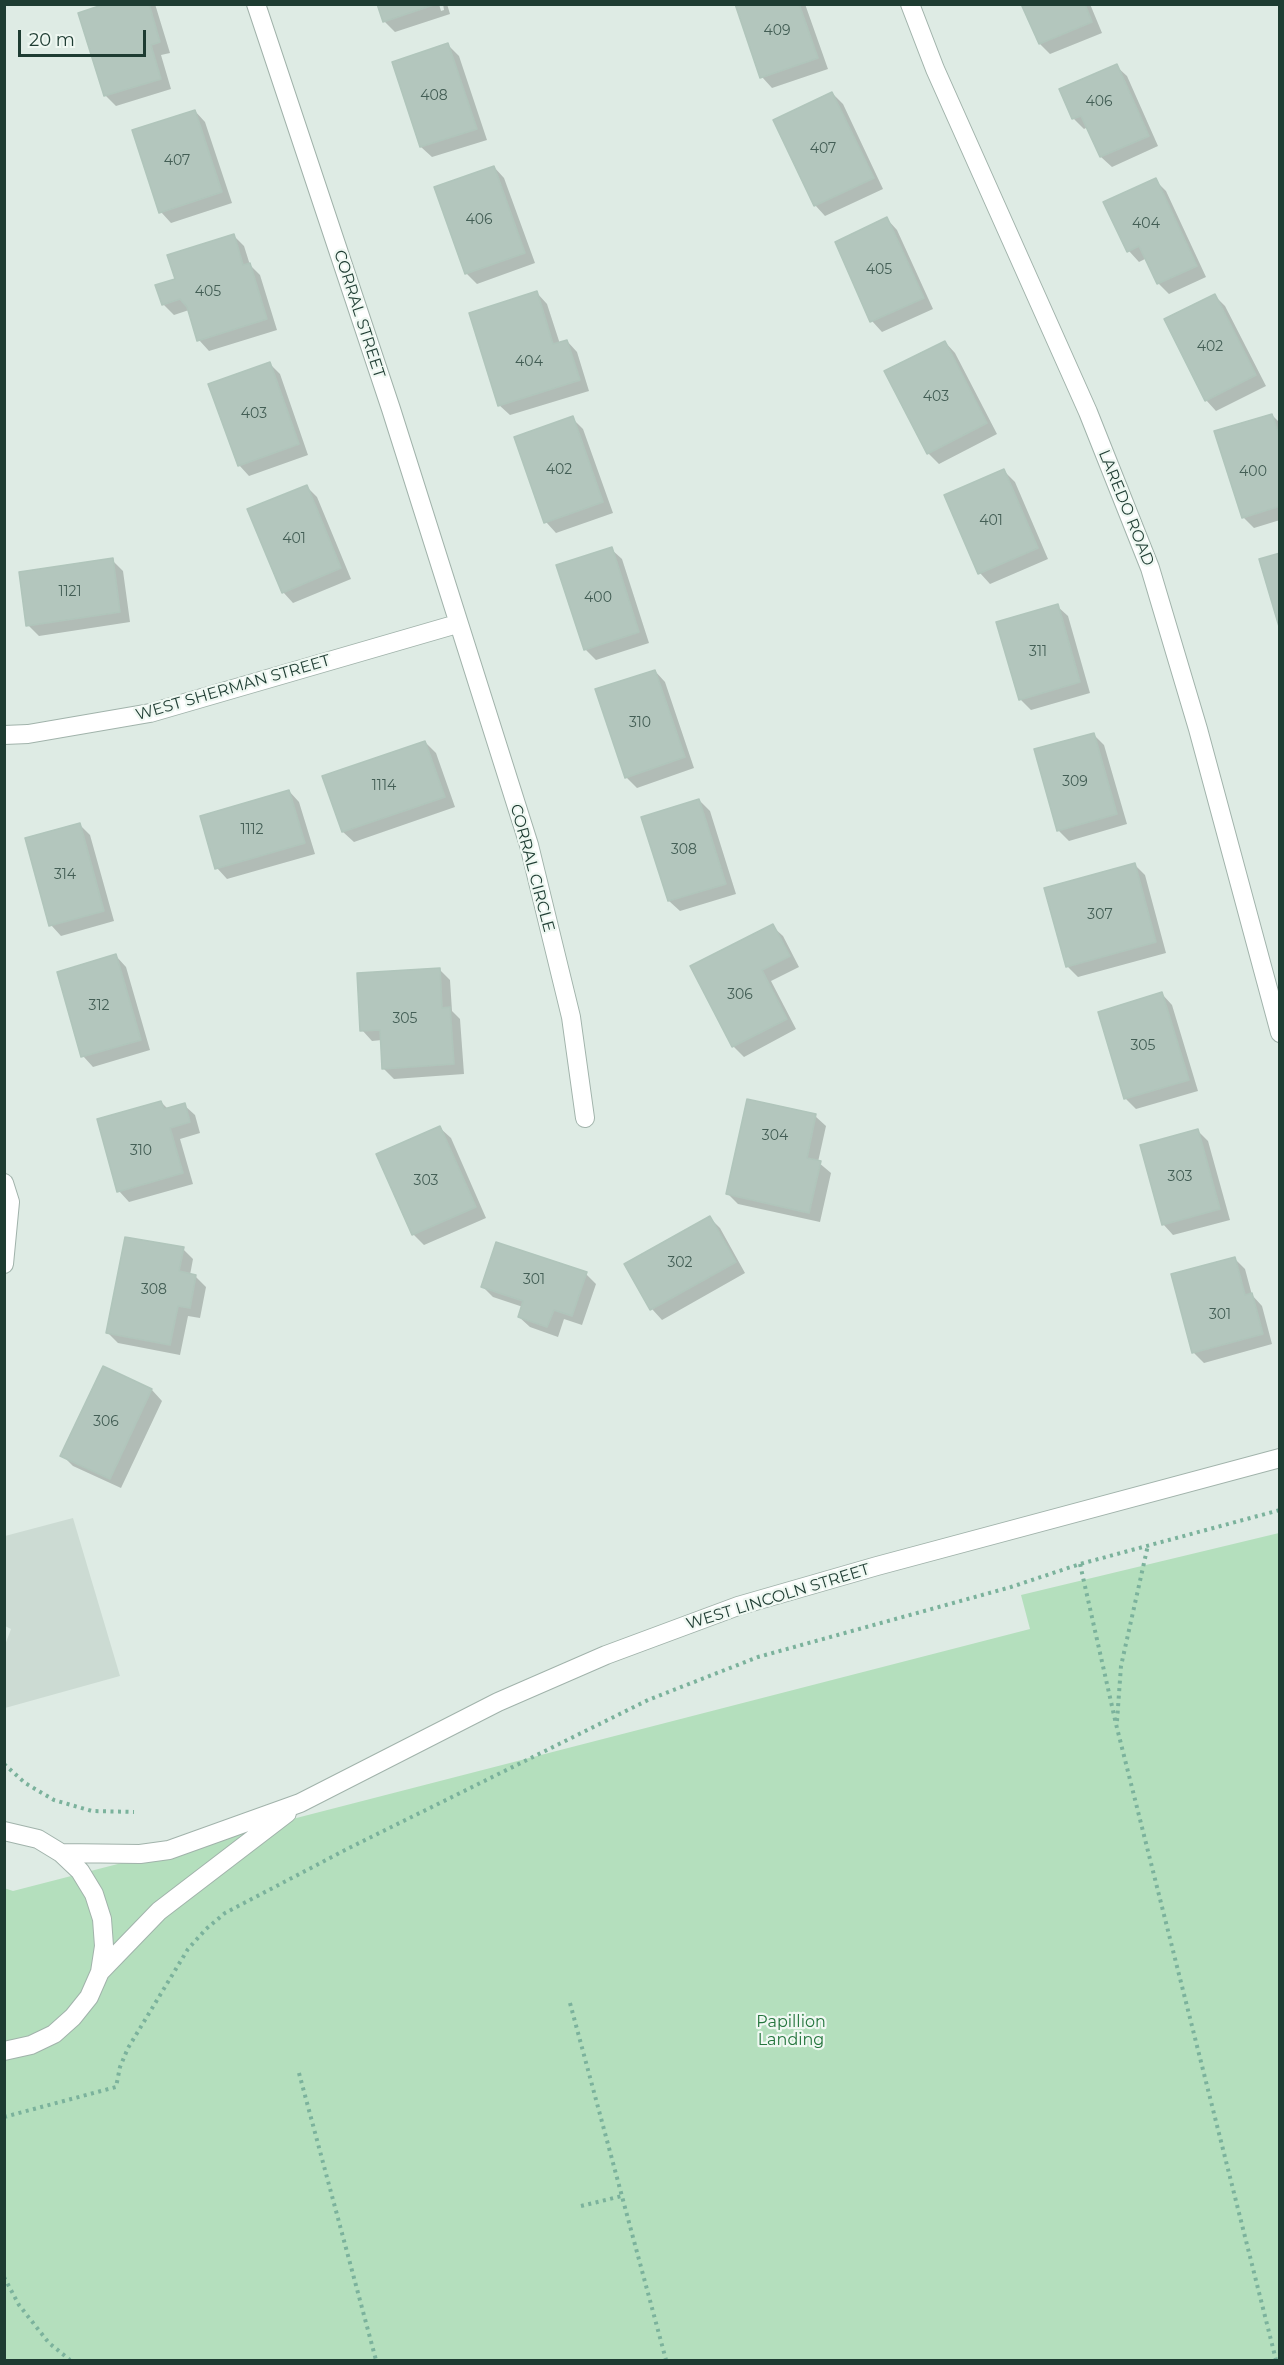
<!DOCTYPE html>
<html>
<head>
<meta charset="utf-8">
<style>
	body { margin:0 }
	#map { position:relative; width:1284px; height:2365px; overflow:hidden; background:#deebe4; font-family:Montserrat,sans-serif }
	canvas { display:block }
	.frame { position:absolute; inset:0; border:6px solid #1e3c32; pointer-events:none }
	.scale { position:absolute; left:18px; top:30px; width:128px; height:27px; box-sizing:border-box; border:3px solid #1e3c32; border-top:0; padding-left:8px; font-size:18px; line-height:21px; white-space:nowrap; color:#1e3c32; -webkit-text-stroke:4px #eff8f2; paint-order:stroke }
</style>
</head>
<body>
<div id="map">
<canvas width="1284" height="2365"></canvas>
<div class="frame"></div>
<div class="scale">20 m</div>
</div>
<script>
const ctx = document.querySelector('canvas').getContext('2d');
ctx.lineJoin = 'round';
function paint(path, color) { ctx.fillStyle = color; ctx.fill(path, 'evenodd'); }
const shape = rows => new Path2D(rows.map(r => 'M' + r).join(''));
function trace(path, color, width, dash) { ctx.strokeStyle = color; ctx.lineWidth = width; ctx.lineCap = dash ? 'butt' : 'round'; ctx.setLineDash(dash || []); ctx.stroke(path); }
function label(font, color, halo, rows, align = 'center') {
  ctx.font = font + ' Montserrat,sans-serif'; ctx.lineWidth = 4.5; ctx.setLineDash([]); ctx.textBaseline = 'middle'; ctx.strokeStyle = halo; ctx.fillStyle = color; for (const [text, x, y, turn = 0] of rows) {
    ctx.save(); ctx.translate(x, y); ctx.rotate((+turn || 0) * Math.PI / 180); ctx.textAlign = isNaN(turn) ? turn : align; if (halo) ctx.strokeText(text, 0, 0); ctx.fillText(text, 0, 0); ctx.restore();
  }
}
paint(shape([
	[73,1518,120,1676,5,1708,5,1645,11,1629,5,1626,5,1536]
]), '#ccdbd3');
paint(shape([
	[1279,1533,1279,2360,5,2360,4,1888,13,1891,1030,1629,1021,1595]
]), '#b4dfbd');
paint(shape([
	[110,4,155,4,170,53,161,55,171,89,116,106,105,95],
	[379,4,439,4,441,11,444,10,443,4,447,4,450,14,395,32,384,21],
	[737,4,805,4,828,69,772,88,762,77],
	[1023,4,1090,4,1102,33,1050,54,1040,44],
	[448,45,459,56,487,140,432,157,421,147],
	[1116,66,1127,76,1158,146,1112,167,1101,157,1088,127,1084,129,1074,119,1061,90],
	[832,93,843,104,883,189,825,216,815,205],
	[195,111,205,122,232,203,171,223,161,212],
	[494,167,504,178,535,263,477,284,466,273],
	[1155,180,1166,191,1206,277,1169,294,1159,284,1147,258,1139,262,1129,251,1105,203],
	[887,219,897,230,933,309,882,332,872,321],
	[233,235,244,246,250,265,260,275,277,330,209,351,199,340,189,310,174,315,163,304,177,280],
	[537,293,547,304,560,344,567,341,577,352,589,391,510,415,499,405],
	[1215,296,1225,306,1266,386,1216,411,1206,400],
	[945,342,955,353,997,434,939,464,928,453],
	[270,364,280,374,308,455,249,476,239,465],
	[1272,415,1280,423,1280,520,1254,528,1243,517],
	[572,418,583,429,613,513,556,533,546,522],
	[1004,471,1015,482,1048,559,990,584,980,573,946,496],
	[306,486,317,497,351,579,293,603,283,592],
	[611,549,622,559,649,643,596,660,585,649],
	[112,560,123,571,130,622,39,636,28,625],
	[1057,606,1068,616,1090,693,1031,710,1020,699],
	[655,671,665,682,694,768,637,788,626,777],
	[1093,734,1104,745,1127,824,1069,841,1059,831,1035,750],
	[425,742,436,753,455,807,354,842,343,832],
	[289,791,299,802,315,854,227,879,217,868],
	[699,800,710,811,736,894,680,911,669,901],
	[80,825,90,835,114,921,61,936,51,925],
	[1135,865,1145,875,1166,953,1078,977,1067,966],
	[772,926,783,936,799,967,771,981,796,1029,744,1057,733,1046],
	[116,956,126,967,150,1050,93,1067,83,1056],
	[439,969,450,980,452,1011,460,1019,464,1074,394,1079,383,1068,382,1040,372,1041,362,1030],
	[1162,994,1172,1005,1198,1091,1136,1109,1125,1098],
	[161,1102,168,1109,184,1105,195,1115,200,1133,180,1139,193,1184,129,1202,119,1191],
	[815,1116,826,1126,818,1162,831,1173,820,1222,738,1204,728,1194],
	[440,1128,451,1138,486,1218,424,1245,413,1234],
	[1198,1131,1208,1141,1230,1220,1173,1235,1163,1224],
	[710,1218,720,1228,745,1273,662,1320,652,1309,626,1264],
	[183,1249,193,1259,190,1275,195,1276,206,1287,200,1318,188,1316,180,1355,118,1343,108,1333],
	[1234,1258,1245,1269,1252,1295,1262,1306,1272,1344,1204,1363,1193,1352],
	[586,1274,596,1284,582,1325,564,1319,558,1337,530,1327,519,1317,523,1307,493,1297,482,1286],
	[152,1390,162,1401,121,1488,73,1466,62,1455]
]), '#0003');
const building = shape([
	[105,4,149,4,160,42,151,45,161,79,104,96,78,13,105,4],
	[377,4,436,4,383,22,377,4],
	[735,4,799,4,818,58,760,78,735,4],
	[1021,4,1085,4,1092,22,1039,44,1021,4],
	[448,43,477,129,420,147,392,62,448,43],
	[1117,64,1149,136,1100,157,1081,116,1072,119,1059,89,1117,64],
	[832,92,874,178,814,206,773,120,832,92],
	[195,110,222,192,159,213,132,130,195,110],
	[494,166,525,253,465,274,434,187,494,166],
	[1156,178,1197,266,1157,284,1139,246,1127,252,1103,202,1156,178],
	[887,217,924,298,870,322,835,242,887,217],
	[234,234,243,265,250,263,267,319,197,341,187,307,180,299,162,305,155,285,175,279,167,255,234,234],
	[537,291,553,344,567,340,580,380,498,406,469,313,537,291],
	[1215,294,1256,375,1205,401,1164,319,1215,294],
	[945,341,987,423,927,454,884,371,945,341],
	[270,362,299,444,238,466,208,384,270,362],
	[1272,414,1280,438,1280,506,1242,518,1214,431,1272,414],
	[573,416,603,502,544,523,514,437,573,416],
	[1004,469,1038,548,978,574,944,495,1004,469],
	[307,485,341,568,282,593,247,509,307,485],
	[612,547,639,632,584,650,556,565,612,547],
	[1280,553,1280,630,1259,559,1280,553],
	[113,558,120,612,26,626,19,572,113,558],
	[1058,604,1080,682,1019,700,996,622,1058,604],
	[655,670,685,757,625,778,595,689,655,670],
	[1094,733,1117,814,1057,831,1034,749,1094,733],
	[425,741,445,797,342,832,322,776,425,741],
	[289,790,305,843,215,869,200,816,289,790],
	[699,799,726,884,668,901,641,817,699,799],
	[80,823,104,911,49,926,25,838,80,823],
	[1135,863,1156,942,1066,967,1044,888,1135,863],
	[773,924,790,956,762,970,787,1019,732,1047,690,966,773,924],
	[116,954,141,1040,81,1057,57,972,116,954],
	[440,968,442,1008,450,1007,454,1064,382,1069,380,1030,360,1031,357,973,440,968],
	[1162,992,1189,1080,1124,1099,1098,1012,1162,992],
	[747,1099,816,1114,807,1158,821,1161,809,1213,726,1194,747,1099],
	[161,1101,164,1109,185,1103,190,1122,170,1128,183,1173,117,1192,97,1119,161,1101],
	[440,1126,476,1207,412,1235,376,1154,440,1126],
	[1198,1129,1220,1209,1162,1225,1140,1145,1198,1129],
	[710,1216,736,1262,650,1310,624,1264,710,1216],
	[125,1237,184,1247,179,1271,196,1275,190,1308,178,1306,170,1345,106,1333,125,1237],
	[496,1242,587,1272,572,1316,554,1310,547,1327,518,1317,523,1301,481,1287,496,1242],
	[1235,1257,1245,1295,1252,1293,1263,1334,1192,1353,1171,1274,1235,1257],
	[103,1366,152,1389,110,1479,60,1456,103,1366]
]);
paint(building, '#b3c6bd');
trace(building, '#b0c5bb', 1.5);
const minor = shape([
	[256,4,391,409,529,845,571,1017,585,1118],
	[910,4,935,69,1088,412,1150,568,1198,729,1280,1033],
	[4,735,28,734,150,713,457,624],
	[4,1183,10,1202,4,1264],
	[4,1831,38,1839,61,1853,80,1871,94,1894,102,1919,104,1946,100,1972,89,1997,73,2017,54,2034,31,2045,4,2051],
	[61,1853,140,1854,169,1850,300,1803,498,1702,606,1655,738,1606,877,1566,1280,1458],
	[100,1972,159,1911,287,1813]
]);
trace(minor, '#a1b3ab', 20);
trace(shape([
	[1080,1564,1116,1724,1276,2360],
	[1117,1721,1121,1666,1148,1545],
	[4,1764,25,1783,54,1800,92,1811,134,1812],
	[570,2003,666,2360],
	[299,2073,376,2360],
	[4,2117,116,2087,120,2067,128,2048,188,1949,206,1929,225,1913,349,1848,648,1700,758,1657,1011,1587,1080,1564,1280,1510],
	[581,2206,622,2196],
	[4,2277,19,2305,49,2343,70,2360]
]), '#7bb29c', 4, [3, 4.5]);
trace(minor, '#fff', 18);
label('14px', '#435e55', null, [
	["409",777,31],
	["408",434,96],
	["406",1099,102],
	["407",823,149],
	["407",177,161],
	["406",479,220],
	["404",1146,224],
	["405",879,270],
	["405",208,292],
	["402",1210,347],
	["404",529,362],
	["403",936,397],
	["403",254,414],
	["402",559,470],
	["400",1253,472],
	["401",991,521],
	["401",294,539],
	["1121",70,592],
	["400",598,598],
	["311",1038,652],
	["310",640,723],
	["309",1075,782],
	["1114",384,786],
	["1112",252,830],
	["308",684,850],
	["314",65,875],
	["307",1100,915],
	["306",740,995],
	["312",99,1006],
	["305",405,1019],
	["305",1143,1046],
	["304",775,1136],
	["310",141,1151],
	["303",1180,1177],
	["303",426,1181],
	["302",680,1263],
	["301",534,1280],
	["308",154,1290],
	["301",1220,1315],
	["306",106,1422]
]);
label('16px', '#1e3c32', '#eff8f2', [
	["CORRAL STREET",359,314,72],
	["LAREDO ROAD",1126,508,68],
	["WEST SHERMAN STREET",233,688,-16],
	["CORRAL CIRCLE",532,868,75],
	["WEST LINCOLN STREET",778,1597,-17]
]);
label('16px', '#25763e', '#eff8f2', [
	["Papillion",791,2022],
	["Landing",791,2040]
]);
</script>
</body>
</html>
